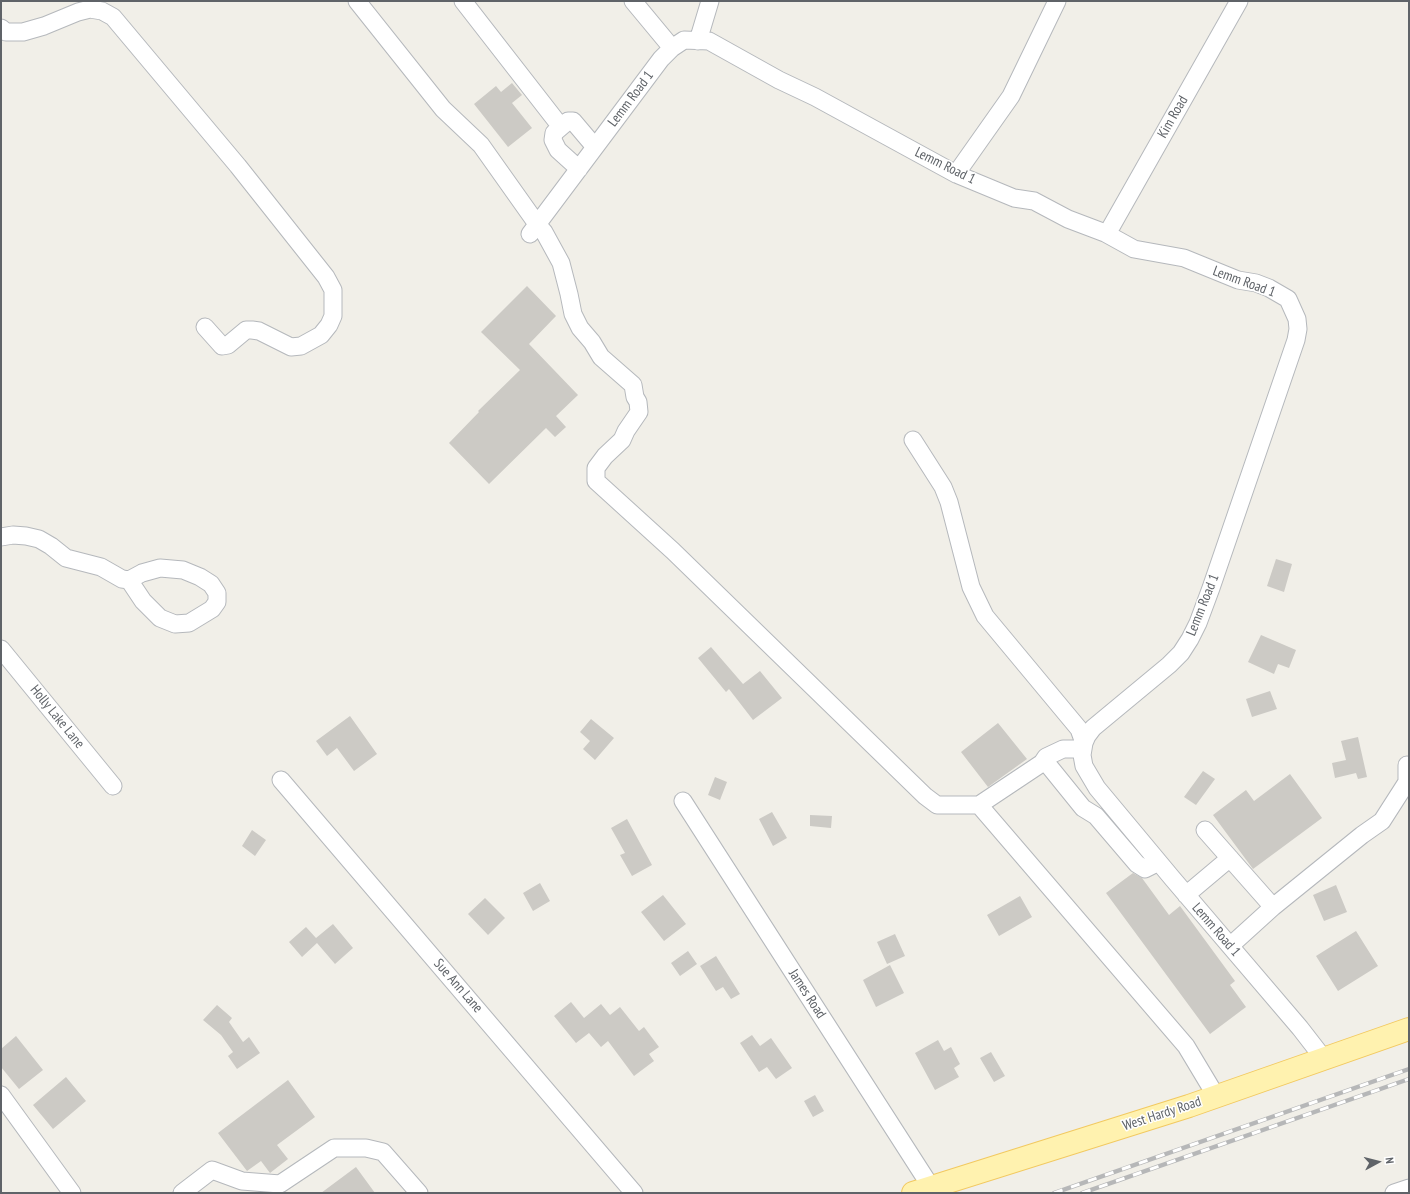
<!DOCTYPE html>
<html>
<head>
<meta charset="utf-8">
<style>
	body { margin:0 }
	#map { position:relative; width:1410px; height:1194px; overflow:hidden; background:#f1efe8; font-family:"PT Sans Narrow",sans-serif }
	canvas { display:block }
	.frame { position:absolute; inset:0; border:2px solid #5f6368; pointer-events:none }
	.north { position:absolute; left:1358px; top:1142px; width:40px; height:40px; -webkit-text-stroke:3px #fff; paint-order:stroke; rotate:83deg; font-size:11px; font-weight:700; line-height:16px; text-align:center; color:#5f6368 }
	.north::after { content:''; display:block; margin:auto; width:14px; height:18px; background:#5f6368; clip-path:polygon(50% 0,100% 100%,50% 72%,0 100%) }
</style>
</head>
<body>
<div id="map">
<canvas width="1410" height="1194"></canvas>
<div class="frame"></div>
<div class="north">N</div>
</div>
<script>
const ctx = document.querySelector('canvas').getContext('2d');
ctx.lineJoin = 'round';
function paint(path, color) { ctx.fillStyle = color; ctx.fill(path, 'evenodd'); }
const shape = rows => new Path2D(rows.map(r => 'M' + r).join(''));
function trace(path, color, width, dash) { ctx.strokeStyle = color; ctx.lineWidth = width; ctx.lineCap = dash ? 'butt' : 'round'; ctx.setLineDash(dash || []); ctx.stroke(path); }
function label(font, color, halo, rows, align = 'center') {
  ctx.font = font + ' "PT Sans Narrow",sans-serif'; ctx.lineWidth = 3; ctx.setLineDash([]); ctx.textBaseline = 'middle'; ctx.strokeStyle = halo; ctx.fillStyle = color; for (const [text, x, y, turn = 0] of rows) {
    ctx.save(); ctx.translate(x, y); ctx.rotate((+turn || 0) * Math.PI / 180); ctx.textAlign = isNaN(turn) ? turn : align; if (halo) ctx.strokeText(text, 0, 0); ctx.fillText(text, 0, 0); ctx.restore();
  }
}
paint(shape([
	[512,83,522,95,512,103,532,128,508,147,474,104,496,86,501,92],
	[527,286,556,316,529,344,578,395,556,416,566,427,555,437,546,428,489,484,449,443,479,412,478,411,520,370,481,332],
	[1276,559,1292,564,1284,592,1267,586],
	[1261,635,1296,650,1289,668,1278,664,1274,674,1248,662],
	[711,647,743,684,760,671,782,698,753,720,729,689,726,692,698,658],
	[1270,691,1277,709,1252,717,1246,699],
	[350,716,377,754,354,771,337,748,327,756,316,741],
	[591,719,614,738,595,760,583,749,590,741,580,732],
	[998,723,1027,759,988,787,961,752],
	[1358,737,1367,777,1358,779,1356,773,1335,778,1332,763,1346,760,1341,741],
	[1203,771,1215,779,1196,805,1184,797],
	[1290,774,1322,818,1253,869,1213,815,1246,790,1254,801],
	[715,777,727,782,720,800,708,795],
	[772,812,787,838,773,846,759,819],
	[810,815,832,816,831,828,810,826],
	[627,819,652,865,632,876,620,855,625,853,611,828],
	[252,830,266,840,255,856,242,846],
	[1133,873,1142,878,1169,915,1180,906,1235,981,1230,985,1246,1007,1210,1034,1106,893],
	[540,883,550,901,533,911,523,893],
	[1336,885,1347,912,1324,921,1313,895],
	[663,895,686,924,664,941,641,912],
	[1020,896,1032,917,999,936,987,915],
	[485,898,505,918,488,935,468,914],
	[333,924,353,948,335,964,317,943,302,957,289,942,306,927,316,938],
	[1356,931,1378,966,1338,991,1316,956],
	[895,934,905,956,887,964,877,942],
	[688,951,697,964,680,976,671,963],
	[716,956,740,994,731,999,723,987,716,991,700,966],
	[890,965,904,993,876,1007,863,980],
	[571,1002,584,1018,601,1004,610,1015,620,1007,639,1031,644,1027,659,1047,649,1054,654,1061,634,1076,608,1041,601,1047,589,1033,576,1043,554,1016],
	[217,1005,232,1018,229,1022,243,1042,249,1037,260,1053,237,1069,228,1056,233,1052,221,1035,203,1020],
	[752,1035,760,1046,771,1038,792,1068,776,1079,767,1067,759,1072,740,1043],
	[16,1036,43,1070,19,1089,1,1067,1,1049],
	[938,1040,944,1051,951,1047,960,1064,954,1068,959,1077,935,1090,915,1053],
	[991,1052,1005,1076,994,1082,980,1058],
	[66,1077,86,1101,53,1129,33,1105],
	[288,1080,315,1117,277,1145,288,1159,270,1173,261,1161,247,1171,218,1133],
	[815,1095,824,1111,813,1117,804,1101],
	[356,1167,375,1193,321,1193]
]), '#cccac5');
const minor = shape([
	[357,1,443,109,481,145,537,224,544,232,561,263,569,294,573,314,580,328,592,342,601,357,633,385,635,397,638,402,639,412,626,431,622,440,605,456,596,468,596,481,673,551,925,796,937,805,979,805,1042,763,1046,757],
	[463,1,561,127],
	[633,1,672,48],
	[1,28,6,32,23,32,44,26,78,12,90,9,102,11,113,17,238,166,326,277,333,290,333,316,329,325,321,335,301,346,291,347,259,331,252,330,246,330,228,345,222,346,205,327],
	[698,41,710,1],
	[579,169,558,150,553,140,554,133,568,121,573,121,595,147],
	[956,174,1011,96,1057,1],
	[530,234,661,59,672,48,684,40,709,41,779,80,815,97,956,174,1014,198,1034,201,1068,219,1105,233,1134,249,1184,258,1238,280,1256,283,1269,288,1288,299,1297,319,1298,329,1296,340,1211,588,1198,623,1190,639,1181,653,1169,665,1093,728,1087,736,1084,743,1082,755,1084,766,1097,788,1172,878,1300,1028,1324,1059],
	[1107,234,1239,1],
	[913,440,943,487,949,502,971,587,985,616,1079,729,1084,743],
	[1,537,13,535,26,536,39,539,51,546,66,558,101,567,122,579,129,580,142,573,160,568,183,570,200,577,211,584,217,593,217,602,212,609,189,623,175,624,160,618,143,601,129,580],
	[1,649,113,786],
	[1083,749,1063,749,1046,757,1049,766,1083,808,1096,816,1137,864,1145,869,1151,866,1156,859],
	[281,780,634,1193],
	[683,801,931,1187],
	[979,805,1186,1046,1216,1096],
	[1205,830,1273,907],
	[1186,895,1230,858],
	[1230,946,1273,907,1362,835,1382,821,1407,782,1407,765],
	[1,1095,72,1193],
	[182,1193,212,1170,242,1181,280,1184,334,1148,366,1148,383,1152,419,1193],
	[1394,1193,1409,1188]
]);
const major = shape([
	[913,1193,1189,1106,1409,1029]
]);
trace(minor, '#b5b8bc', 19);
trace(major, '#f2c960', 24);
trace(minor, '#fff', 17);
trace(major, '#fff2af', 22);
const rail = shape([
	[1054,1193,1409,1069],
	[1082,1193,1409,1079]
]);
trace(rail, '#b6b7b8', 4.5);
trace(rail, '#fff', 3, [9]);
label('14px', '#5f6368', '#fff', [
	["Lemm Road 1",631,99,-53],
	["Kim Road",1173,117,-60],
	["Lemm Road 1",945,166,26],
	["Lemm Road 1",1244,282,20],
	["Lemm Road 1",1203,605,-68],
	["Holly Lake Lane",57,717,51],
	["Lemm Road 1",1216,930,49],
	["Sue Ann Lane",458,986,49],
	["James Road",807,994,57],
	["West Hardy Road",1162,1114,-18]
]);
</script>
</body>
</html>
